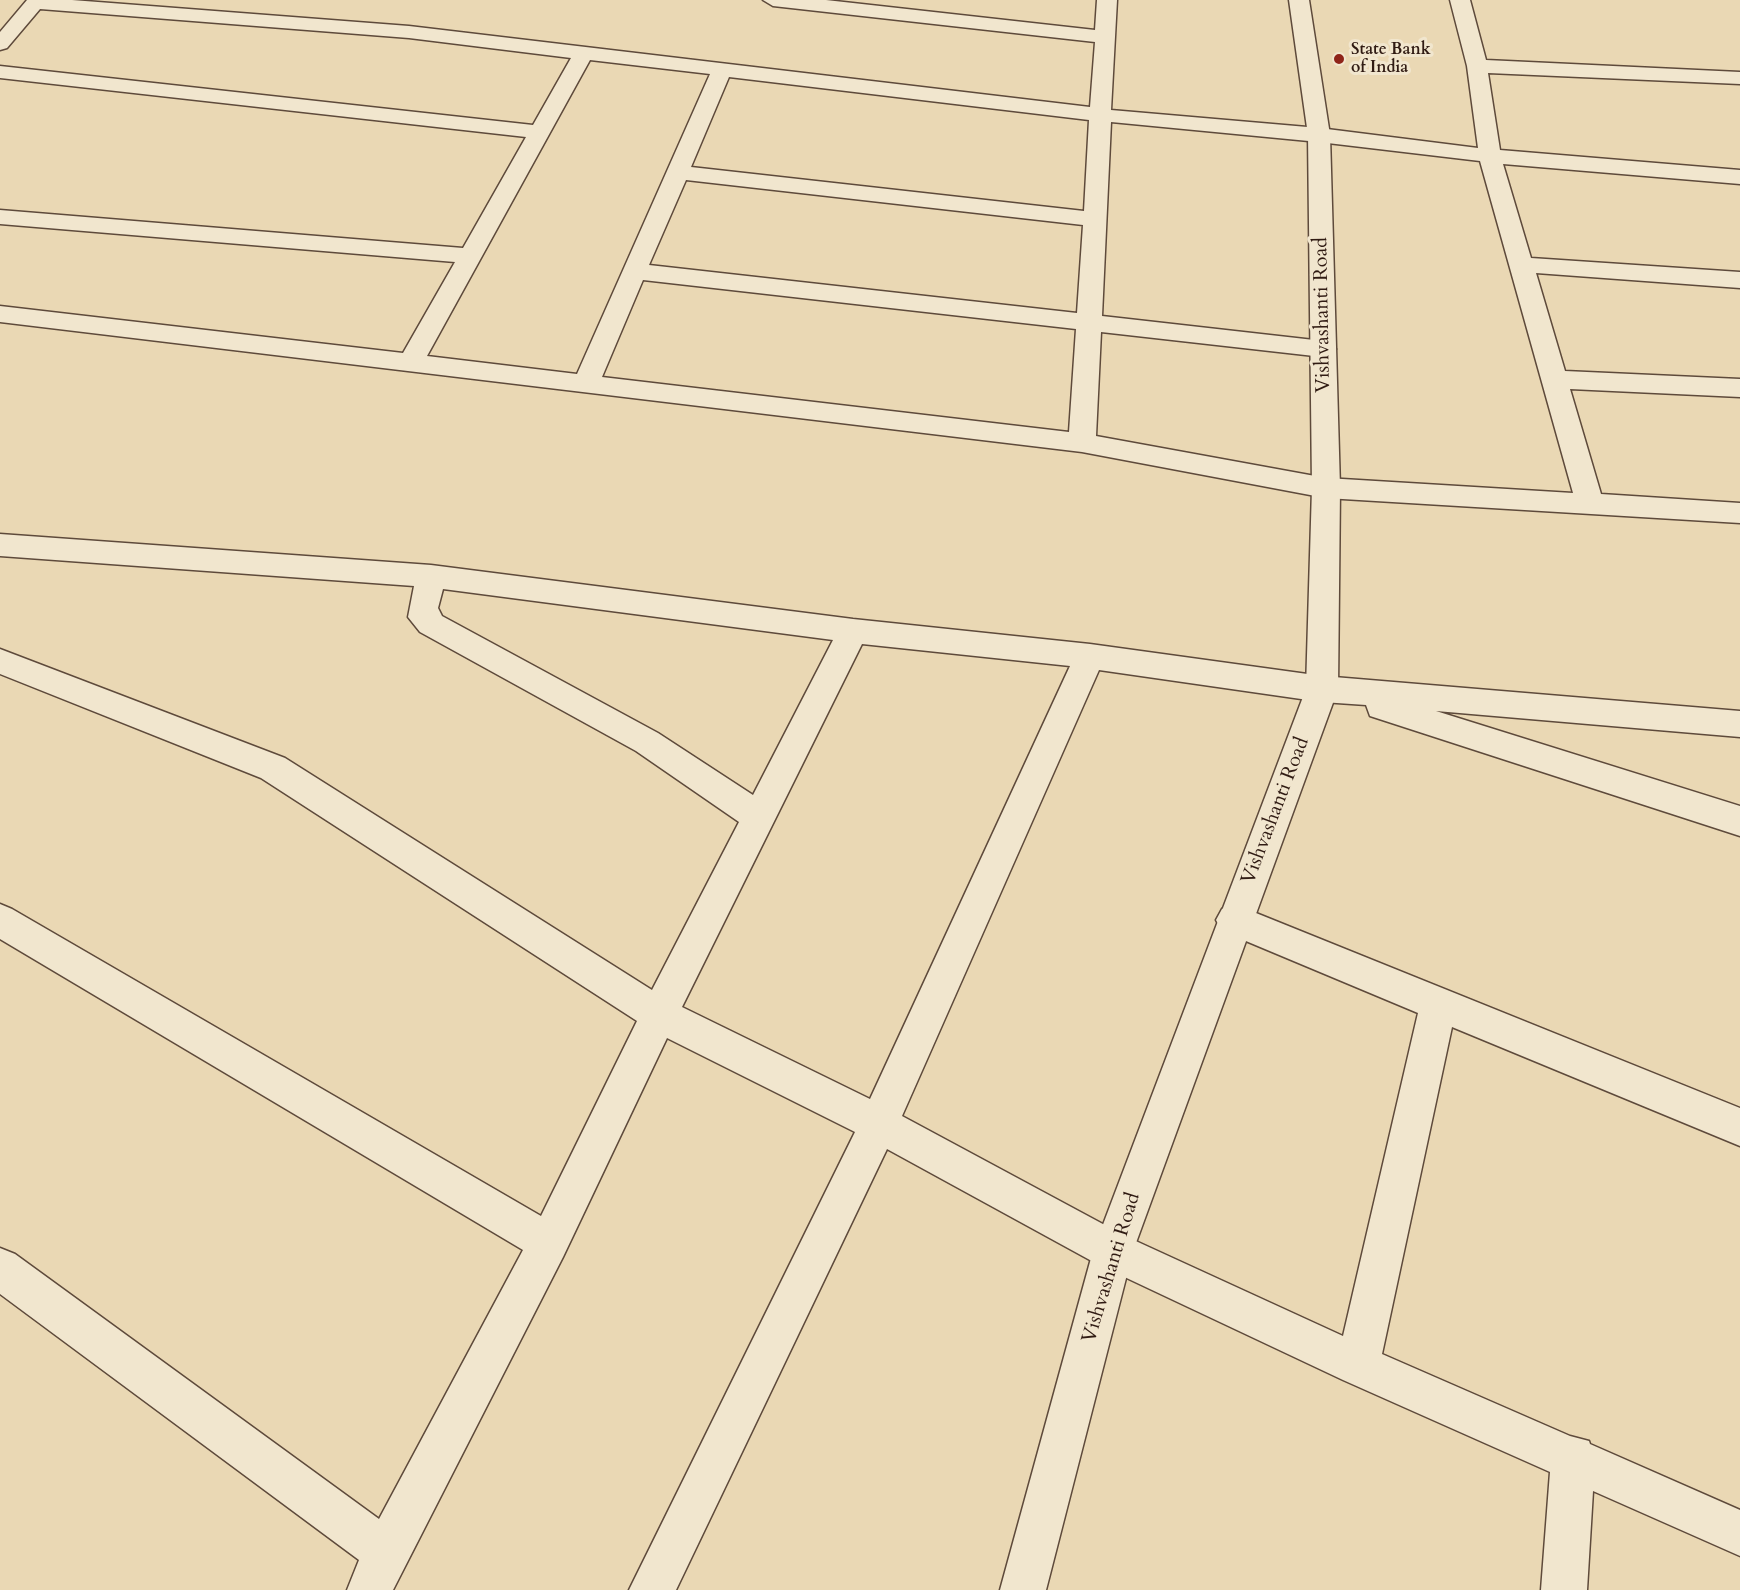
<!DOCTYPE html>
<html>
<head>
<meta charset="utf-8">
<style>
	body { margin:0 }
	canvas { display:block; background:#ead8b4 }
</style>
</head>
<body>
<canvas width="1740" height="1590"></canvas>
<script>
const ctx = document.querySelector('canvas').getContext('2d');
ctx.lineJoin = 'round';
const shape = rows => new Path2D(rows.map(r => 'M' + r).join(''));
function trace(path, color, width, dash) { ctx.strokeStyle = color; ctx.lineWidth = width; ctx.lineCap = dash ? 'butt' : 'round'; ctx.setLineDash(dash || []); ctx.stroke(path); }
function paint(path, color) { ctx.fillStyle = color; ctx.fill(path, 'evenodd'); }
function label(font, color, halo, rows, align = 'center') {
  ctx.font = font + ' Cardo,serif'; ctx.lineWidth = 6; ctx.setLineDash([]); ctx.textBaseline = 'middle'; ctx.strokeStyle = halo; ctx.fillStyle = color; for (const [text, x, y, turn = 0] of rows) {
    ctx.save(); ctx.translate(x, y); ctx.rotate((+turn || 0) * Math.PI / 180); ctx.textAlign = isNaN(turn) ? turn : align; if (halo) ctx.strokeText(text, 0, 0); ctx.fillText(text, 0, 0); ctx.restore();
  }
}
const minor = shape([
	[27,0,72,0,409,26,1090,107,1095,42,773,6,763,0,826,0,1095,30,1097,0,1117,0,1111,110,1319,128,1478,148,1467,66,1450,0,1470,0,1486,60,1740,72,1740,84,1488,73,1500,150,1740,170,1740,184,1503,164,1531,258,1740,272,1740,288,1536,273,1565,371,1740,379,1740,397,1570,389,1601,494,1740,503,1740,523,1326,498,1082,452,0,322,0,306,403,353,455,262,0,224,0,210,463,248,526,137,0,78,0,66,533,125,571,58,409,38,40,9,7,48,0,50,0,32,27,0],
	[590,60,710,74,577,374,427,356,590,60],
	[729,77,1089,120,1084,211,691,167,729,77],
	[1111,122,1319,142,1480,161,1573,493,1326,478,1096,436,1101,332,1323,357,1332,355,1336,349,1332,343,1323,341,1102,316,1111,122],
	[686,180,1083,225,1077,313,649,265,686,180],
	[643,280,1076,329,1069,432,602,377,643,280],
	[0,534,431,565,853,619,1090,644,1322,676,1740,711,1740,737,1436,711,1740,806,1740,836,1370,716,1366,705,1322,702,1099,670,902,1116,1127,1237,1343,1336,1418,1013,1222,931,1216,920,1222,909,1234,904,1246,909,1740,1108,1740,1146,1452,1027,1382,1354,1570,1436,1589,1441,1590,1444,1740,1510,1740,1556,1593,1491,1587,1590,1541,1590,1550,1472,1343,1380,1099,1265,887,1149,676,1590,629,1590,855,1132,667,1038,563,1257,393,1590,347,1590,359,1560,0,1294,0,1248,15,1254,379,1519,523,1250,0,939,0,904,12,909,541,1216,637,1021,261,778,0,674,0,649,285,758,652,990,739,822,636,751,420,632,408,617,414,586,0,556,0,534],
	[443,589,833,640,753,795,658,733,442,616,438,608,443,589],
	[862,644,1070,666,870,1099,682,1007,862,644]
]);
const tertiary = shape([
	[1289,0,1309,0,1330,135,1340,488,1338,689,1133,1251,1046,1590,1000,1590,1093,1251,1306,689,1312,488,1308,135,1289,0]
]);
trace(minor, '#5e4a3b', 3);
trace(tertiary, '#5e4a3b', 3);
paint(minor, '#f1e6ce');
paint(tertiary, '#f1e6ce');
for (const [x, y, r, color] of [
	[1339,59,6,"#8f2418"]
]) { const dot = new Path2D(); dot.arc(x, y, r, 0, 2 * Math.PI); ctx.fillStyle = color; ctx.fill(dot); trace(dot, '#f1e6ce', 2); }
label('bold 16px', '#301b13', '#f1e6ce', [
	["State Bank",1351,50],
	["of India",1351,68]
], 'left');
label('20px', '#301b13', '#f1e6ce', [
	["Vishvashanti Road",1323,315,-91],
	["Vishvashanti Road",1276,811,-69],
	["Vishvashanti Road",1112,1268,-73]
]);
</script>
</body>
</html>
